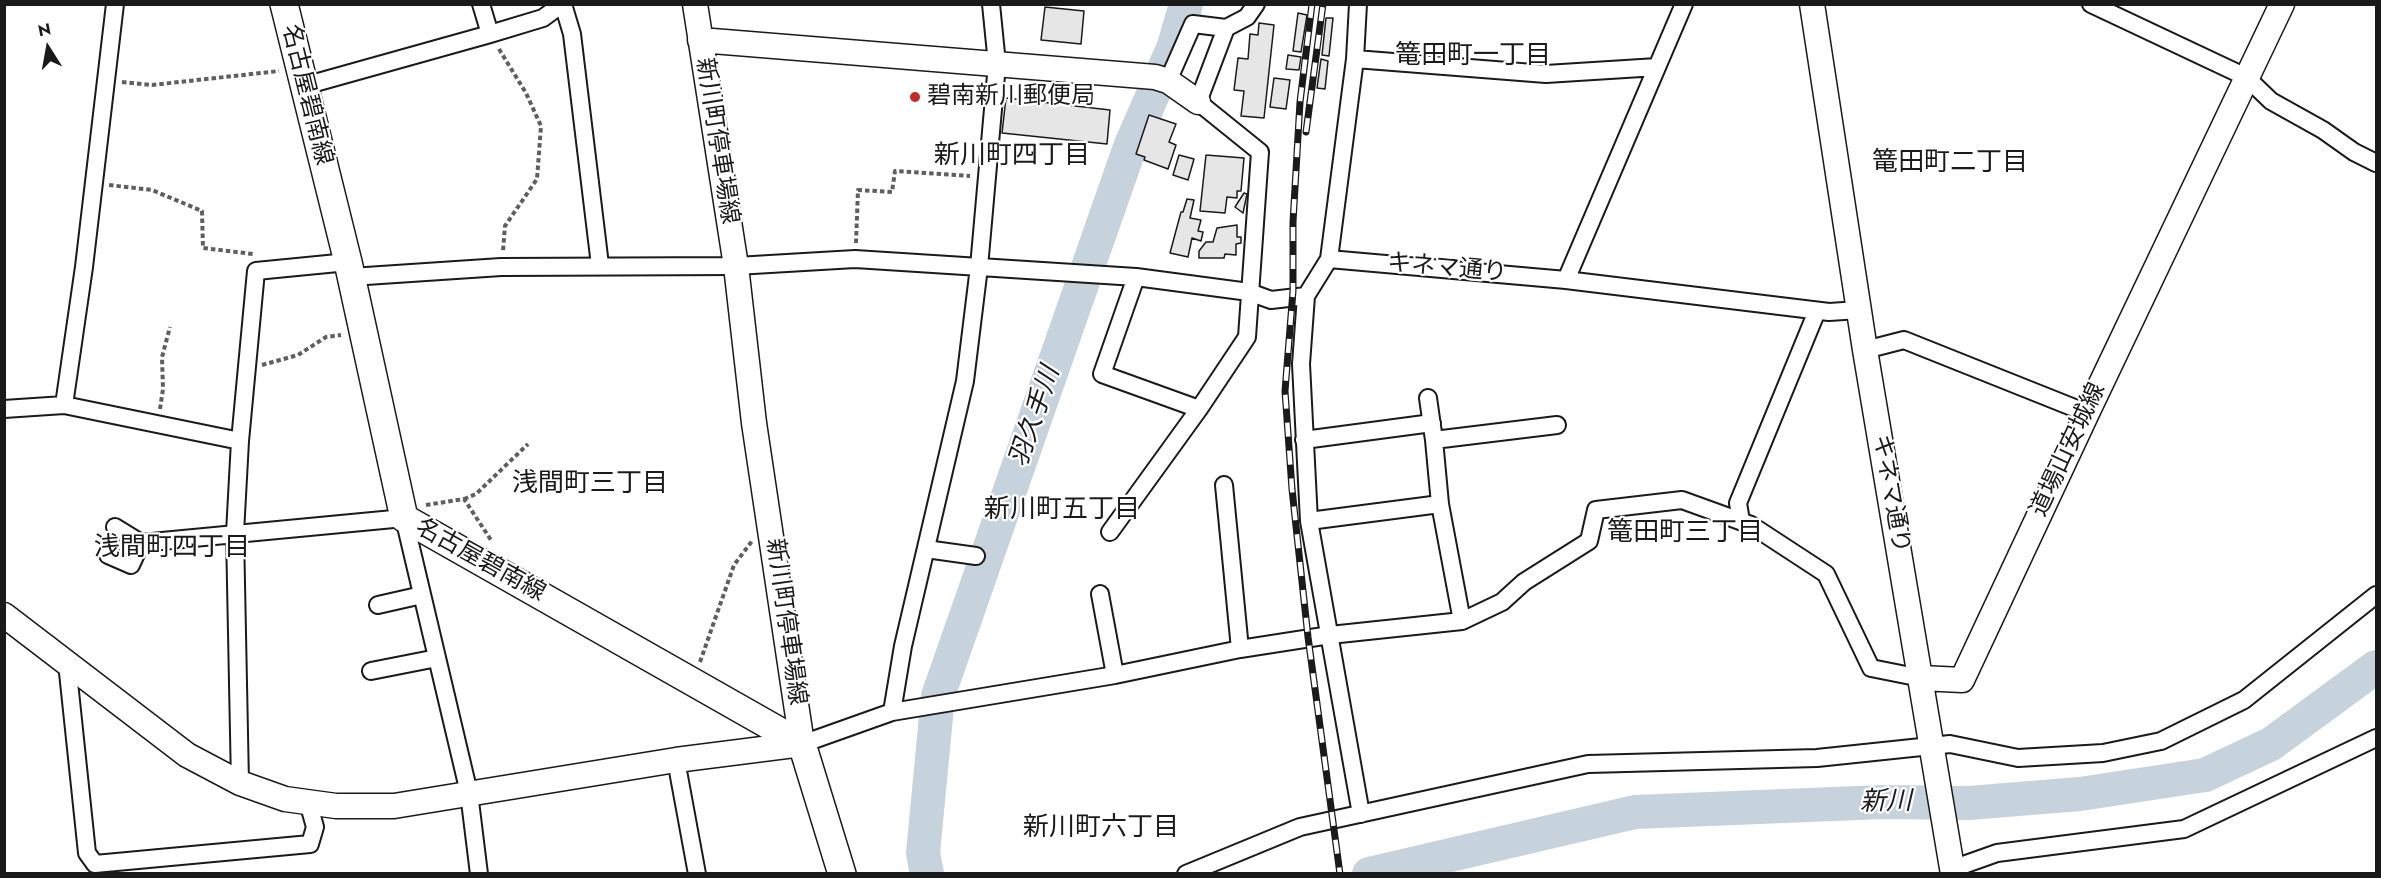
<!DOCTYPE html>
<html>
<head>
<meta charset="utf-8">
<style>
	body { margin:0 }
	#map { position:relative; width:2381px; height:878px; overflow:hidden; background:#fff; font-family:Jost,sans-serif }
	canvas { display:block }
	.frame { position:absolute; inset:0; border:6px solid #1a1a1a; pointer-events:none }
	.north { position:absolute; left:18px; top:18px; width:60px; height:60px; -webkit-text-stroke:4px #fff; paint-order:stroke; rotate:349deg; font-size:16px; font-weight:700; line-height:24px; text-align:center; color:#1a1a1a }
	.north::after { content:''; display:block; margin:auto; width:21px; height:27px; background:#1a1a1a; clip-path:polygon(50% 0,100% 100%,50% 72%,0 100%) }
</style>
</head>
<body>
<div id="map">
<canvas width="2381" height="878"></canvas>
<div class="frame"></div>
<div class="north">N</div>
</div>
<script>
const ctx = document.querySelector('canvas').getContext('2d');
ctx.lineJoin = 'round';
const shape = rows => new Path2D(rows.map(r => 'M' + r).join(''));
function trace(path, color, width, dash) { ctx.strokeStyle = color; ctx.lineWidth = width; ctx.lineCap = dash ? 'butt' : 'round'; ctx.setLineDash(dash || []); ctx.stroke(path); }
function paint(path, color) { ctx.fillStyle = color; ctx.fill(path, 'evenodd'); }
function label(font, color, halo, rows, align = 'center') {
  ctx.font = font + ' Jost,"Noto Sans JP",sans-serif'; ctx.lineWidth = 4.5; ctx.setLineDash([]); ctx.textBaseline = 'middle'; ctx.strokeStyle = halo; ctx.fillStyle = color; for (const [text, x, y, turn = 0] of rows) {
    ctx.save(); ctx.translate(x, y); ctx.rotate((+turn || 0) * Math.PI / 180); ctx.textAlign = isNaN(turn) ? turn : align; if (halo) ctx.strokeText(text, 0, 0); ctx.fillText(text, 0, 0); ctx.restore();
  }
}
trace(shape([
	[927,874,923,853,938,696,1130,147,1174,46,1186,4],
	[1369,874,1635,812,1883,802,1969,803,2080,794,2205,775,2271,744,2376,667]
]), '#c6d2dc', 34);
const building = shape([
	[1045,7,1084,11,1081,44,1041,40,1045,7],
	[1298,13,1307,15,1301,52,1293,51,1298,13],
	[1326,18,1333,18,1329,56,1322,55,1326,18],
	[1259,23,1274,25,1264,118,1241,116,1244,91,1234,90,1238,58,1248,59,1250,34,1258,35,1259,23],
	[1288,55,1301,57,1299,70,1286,69,1288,55],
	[1321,59,1328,61,1325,89,1317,88,1321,59],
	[1274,78,1290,80,1286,109,1270,107,1274,78],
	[1006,98,1110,110,1107,144,1002,133,1006,98],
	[1149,115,1176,124,1169,142,1176,145,1168,169,1144,160,1145,157,1136,154,1149,115],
	[1179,155,1194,159,1188,180,1173,175,1179,155],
	[1206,155,1244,158,1241,191,1237,191,1237,198,1227,197,1225,213,1200,211,1206,155],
	[1244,193,1247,194,1243,213,1235,207,1244,193],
	[1187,199,1194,200,1190,218,1201,220,1198,231,1203,232,1201,241,1192,238,1188,257,1170,253,1181,212,1183,212,1187,199],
	[1237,225,1237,237,1241,237,1241,243,1236,244,1236,255,1225,254,1224,258,1199,258,1199,251,1206,242,1213,242,1217,228,1237,225]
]);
paint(building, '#e6e6e6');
trace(building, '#1a1a1a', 1.5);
const street = shape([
	[481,4,490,34],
	[563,4,572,34,600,265],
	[2091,4,2246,77,2271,101,2323,130,2354,152,2376,163],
	[1355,59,1546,74,1657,67],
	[1168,81,1193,24,1226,28,1247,17,1256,4],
	[304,86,490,34,543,18,562,4],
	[1329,259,1566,280,1829,312,1859,310],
	[351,277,501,267,736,266,855,259,1136,277,1249,292,1271,300,1306,296,1329,259,1355,59,1358,4],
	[1136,277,1102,374,1199,409],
	[1566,280,1684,4],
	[1306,296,1301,364,1309,521,1361,814],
	[1865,350,1904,340,2087,413],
	[1428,398,1434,440,1440,504,1462,621],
	[64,405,84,267,115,4],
	[4,409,64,405,240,441],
	[1304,440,1432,423],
	[1434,440,1557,425],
	[1224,485,1240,649],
	[1309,521,1440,504],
	[1741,521,1738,503,1817,311],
	[115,527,141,543,404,518,469,793,479,874],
	[1110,532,1199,409,1247,337,1260,152,1198,102,1226,28],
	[926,549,976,556],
	[108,555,131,565,141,543],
	[1100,594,1115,675],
	[378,605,422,595],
	[67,663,87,853,95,864,310,844,315,827,308,802],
	[371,671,437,658],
	[892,712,903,646,965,381,979,267,997,64,991,4],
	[802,744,892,712,1115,675,1240,649,1330,635,1462,621,1502,602,1524,582,1589,541,1596,510,1682,500,1751,525,1826,574,1871,668,1921,678],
	[676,760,697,874],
	[240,783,235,533,240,441,256,271,348,262],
	[1952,869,1997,853,2184,829,2376,738],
	[1186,874,1300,827,1588,764,1817,758,1950,744,2018,758,2103,753,2161,741,2244,700,2376,595]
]);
const secondary = shape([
	[1812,4,1865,350,1953,874],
	[700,40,1155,77,1168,81,1198,102],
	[4,615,187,755,240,783,285,799,336,806,394,806,676,760,802,744,754,423,736,266,695,4],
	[1921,678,1962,680,2087,413,2282,4]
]);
const primary = shape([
	[284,4,348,262,404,518,802,744,842,874]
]);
trace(street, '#1a1a1a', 20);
trace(secondary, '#1a1a1a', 27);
trace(primary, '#1a1a1a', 30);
trace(shape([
	[499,49,526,93,541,126,537,179,505,226,503,251],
	[122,82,152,85,279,71],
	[109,185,152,190,202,211,203,248,253,254],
	[856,243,858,190,892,192,895,171,970,176],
	[262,365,298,355,326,337,341,335],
	[160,409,163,389,162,357,170,327],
	[464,499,476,494,528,444],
	[426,505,464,499,491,540],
	[700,662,734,565,752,541]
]), '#5f5f5f', 4, [4.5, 3]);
trace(street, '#fff', 16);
trace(secondary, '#fff', 24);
trace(primary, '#fff', 27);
const rail = shape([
	[1312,4,1300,102,1293,222,1293,291,1285,391,1292,489,1308,637,1340,874],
	[1306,132,1323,4]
]);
trace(rail, '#1a1a1a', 7);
trace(rail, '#fff', 4.5, [14]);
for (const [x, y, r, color] of [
	[915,97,6,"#c62828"]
]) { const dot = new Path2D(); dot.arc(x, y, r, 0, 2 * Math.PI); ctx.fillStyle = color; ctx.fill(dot); trace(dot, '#fff', 2); }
label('24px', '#1a1a1a', '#fff', [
	["名古屋碧南線",306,95,76],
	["新川町停車場線",716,141,81],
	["キネマ通り",1447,269,5],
	["道場山安城線",2069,450,-65],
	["キネマ通り",1890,494,80],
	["名古屋碧南線",480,561,29],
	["新川町停車場線",785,622,82]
]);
label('24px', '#1a1a1a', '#fff', [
	["碧南新川郵便局",927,97]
], 'left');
label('26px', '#1a1a1a', '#fff', [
	["篭田町一丁目",1473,57],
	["新川町四丁目",1012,157],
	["篭田町二丁目",1950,164],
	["浅間町三丁目",590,485],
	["新川町五丁目",1062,511],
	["篭田町三丁目",1685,534],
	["浅間町四丁目",172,549],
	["新川町六丁目",1101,829]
]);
label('italic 26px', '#1a1a1a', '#fff', [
	["羽久手川",1036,417,-71],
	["新川",1886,803,-1]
]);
</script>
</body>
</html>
